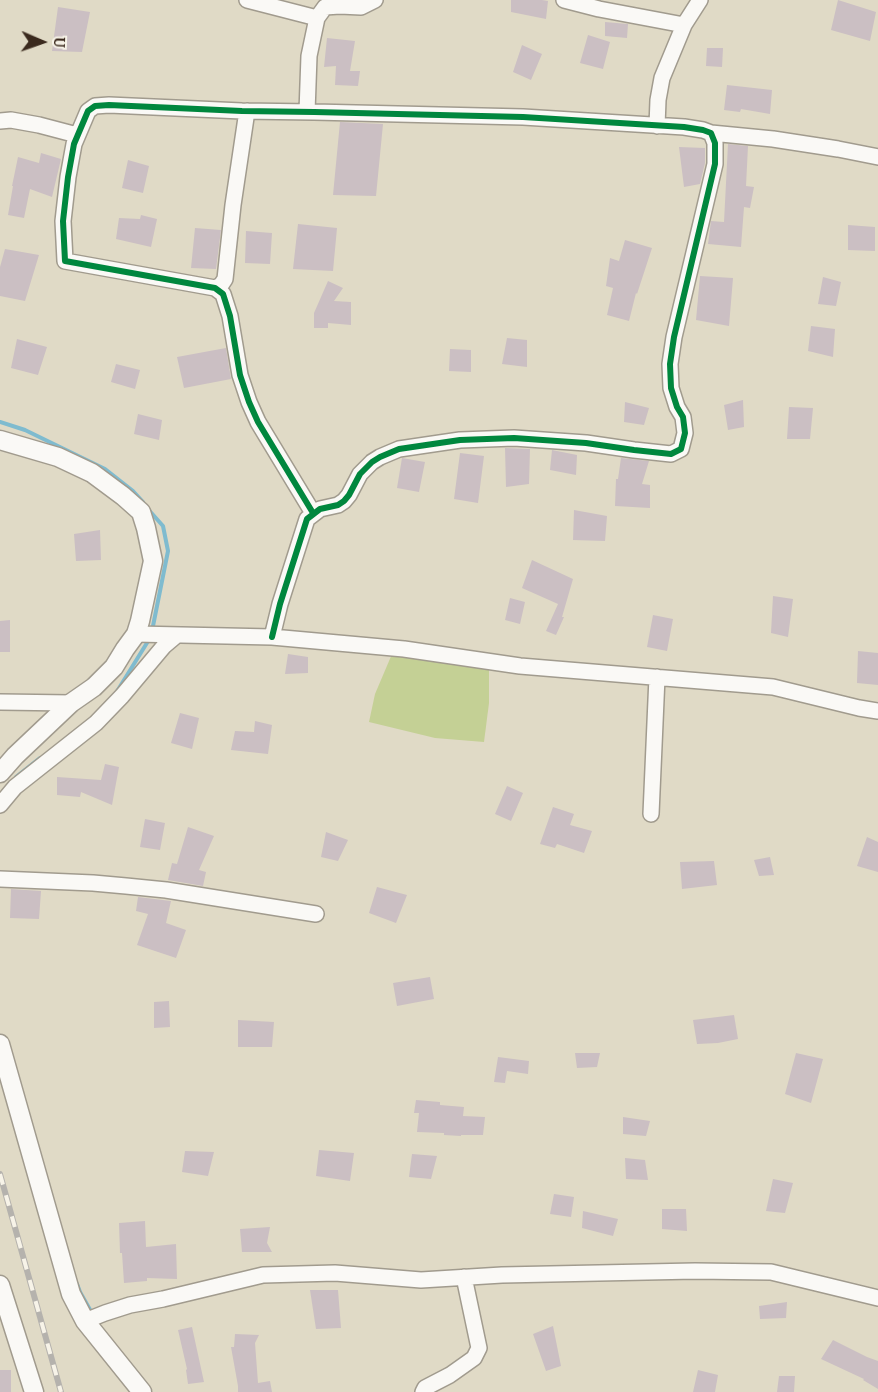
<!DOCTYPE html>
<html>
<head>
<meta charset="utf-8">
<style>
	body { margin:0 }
	#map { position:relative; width:878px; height:1392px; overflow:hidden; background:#e0dac6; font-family:"Gentium Book Plus",serif }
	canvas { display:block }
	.north { position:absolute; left:12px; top:12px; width:60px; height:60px; -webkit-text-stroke:4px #f7f3e8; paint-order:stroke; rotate:92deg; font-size:16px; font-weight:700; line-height:24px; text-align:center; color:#3b2a1e }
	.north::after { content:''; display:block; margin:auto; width:21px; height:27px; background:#3b2a1e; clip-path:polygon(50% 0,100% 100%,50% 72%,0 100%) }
</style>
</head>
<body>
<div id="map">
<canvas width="878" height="1392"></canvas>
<div class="north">U</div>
</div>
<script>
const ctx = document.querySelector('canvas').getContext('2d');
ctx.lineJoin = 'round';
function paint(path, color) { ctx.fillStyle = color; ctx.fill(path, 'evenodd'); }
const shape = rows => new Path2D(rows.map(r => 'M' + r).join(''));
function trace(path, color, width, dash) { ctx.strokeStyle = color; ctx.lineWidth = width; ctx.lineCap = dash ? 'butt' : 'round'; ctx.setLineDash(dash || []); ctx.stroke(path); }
paint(shape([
	[392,654,489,665,489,703,484,742,435,738,369,722,375,694]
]), '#c4d095');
trace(shape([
	[0,422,25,430,105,469,133,491,143,502],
	[147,508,163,526,168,551,152,631],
	[116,693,150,638],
	[16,777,40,758],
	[77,1284,80,1292,93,1315]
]), '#7fbbcf', 4);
paint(shape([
	[511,0,542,0,548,1,546,19,511,12],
	[838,0,876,12,870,41,831,30],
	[58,7,90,12,82,52,52,51],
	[605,22,628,24,627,38,605,36],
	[588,35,610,42,603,69,580,63],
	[327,38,355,41,350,71,360,71,358,86,335,85,336,66,324,67],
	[522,45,542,54,531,80,513,72],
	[707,48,723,48,722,67,706,66],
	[727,85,772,90,770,114,741,109,740,112,724,110],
	[340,122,383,124,376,196,333,195],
	[728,144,748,146,746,186,754,187,750,208,744,207,741,247,708,244,711,221,724,222],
	[679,147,705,148,705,163,700,184,684,187],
	[41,153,61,159,52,197,30,189,24,218,8,215,13,186,12,186,18,157,39,163],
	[128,160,149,166,143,193,122,188],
	[141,215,157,219,151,247,116,239,119,218,140,219],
	[298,224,337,228,333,271,293,269],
	[848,225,875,227,875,251,848,250],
	[195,228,221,230,216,269,191,268],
	[246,231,272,233,270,264,245,263],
	[625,240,652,248,637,294,636,293,629,321,607,315,613,288,606,286,610,258,619,261],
	[5,249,39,255,25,301,0,296,0,267],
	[700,276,733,278,729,326,696,320],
	[823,277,841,282,836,306,818,304],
	[328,281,343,288,334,301,351,302,351,325,328,323,328,328,314,328,314,313],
	[811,326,835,329,833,357,808,351],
	[507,338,527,340,527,367,502,364],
	[17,339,47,347,38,375,11,368],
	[226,348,231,379,184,388,177,357],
	[450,349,471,350,471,372,449,371],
	[116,364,140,370,135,389,111,382],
	[743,400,744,427,728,430,724,405],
	[625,402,649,408,644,425,624,422],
	[789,407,813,408,810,439,787,439],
	[138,414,162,420,159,440,134,434],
	[505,448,530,449,529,484,506,487],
	[552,450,577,455,576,475,550,470],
	[460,453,484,456,478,503,454,499],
	[402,458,425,462,419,492,397,488],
	[621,458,649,461,642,484,650,485,650,508,615,506,616,479,618,479],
	[574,510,607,516,605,541,573,540],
	[100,530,101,560,76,561,74,534],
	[532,560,573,579,562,617,564,617,556,635,546,631,558,604,522,588],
	[773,596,793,599,788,637,771,633],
	[510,598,525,602,520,624,505,620],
	[653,615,673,619,667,651,647,647],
	[10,620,10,652,0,652,0,621],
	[858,651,878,653,878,685,857,683],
	[288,654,308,657,308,673,285,674],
	[180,713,199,718,192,749,171,743],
	[255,721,272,725,268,754,231,750,235,731,254,732],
	[105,764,119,767,112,805,81,792,80,797,57,795,57,777,101,780],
	[507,786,523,793,511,821,495,814],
	[553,807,574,814,570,825,592,831,584,853,557,844,555,848,540,844],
	[145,819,165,823,160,850,140,847],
	[188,827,214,836,199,870,206,872,203,886,168,880,172,863,177,864],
	[326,832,348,840,338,861,321,857],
	[867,837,878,842,878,872,857,866],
	[770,857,774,875,759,876,754,860],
	[714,861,717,885,682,889,680,862],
	[377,887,407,895,396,923,369,913],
	[11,889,41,891,39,919,10,918],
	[138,897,171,901,166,923,186,930,176,958,137,945,148,914,136,911],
	[430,977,434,999,397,1006,393,983],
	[169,1001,170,1027,154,1028,154,1002],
	[734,1015,738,1039,718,1043,697,1044,693,1020],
	[238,1020,274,1022,272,1047,238,1047],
	[575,1053,600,1053,597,1067,577,1068],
	[796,1053,823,1059,811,1103,785,1094],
	[498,1057,529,1061,528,1074,507,1071,505,1083,494,1082],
	[416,1100,440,1102,440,1105,464,1107,463,1116,485,1117,483,1135,461,1135,461,1136,444,1135,444,1133,417,1132,419,1113,414,1113],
	[623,1117,650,1121,646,1136,623,1134],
	[319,1150,354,1153,350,1181,316,1176],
	[185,1151,214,1152,208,1176,182,1172],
	[412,1154,437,1156,431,1179,409,1177],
	[625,1158,645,1160,648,1180,626,1179],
	[773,1179,793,1183,785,1213,766,1211],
	[554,1194,574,1197,571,1217,550,1214],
	[662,1209,686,1209,687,1231,662,1229],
	[583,1211,618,1219,613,1236,582,1228],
	[145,1221,146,1247,176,1244,177,1279,147,1278,147,1281,124,1283,122,1253,120,1253,119,1223],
	[270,1227,267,1243,272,1252,242,1252,240,1229],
	[310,1290,338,1290,341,1328,316,1329],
	[787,1302,786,1318,760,1319,759,1306],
	[553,1326,561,1366,546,1371,533,1334],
	[192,1327,204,1382,188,1384,186,1370,187,1369,178,1330],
	[235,1334,259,1335,255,1343,258,1383,270,1381,272,1392,238,1392,238,1386,231,1347,234,1347],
	[833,1340,867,1357,878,1361,878,1389,863,1380,864,1379,821,1359],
	[0,1370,11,1370,11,1392,0,1392],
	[698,1370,718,1375,715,1392,693,1392],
	[779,1376,795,1376,794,1392,777,1392]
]), '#cbbfc3');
const minor = shape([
	[247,0,317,18,325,7,340,6,361,7,375,0],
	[564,0,599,9,684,25],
	[307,112,309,56,317,18],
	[0,121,11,120,39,125,77,135],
	[657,126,658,100,662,78,684,25,700,0],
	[711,133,773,139,838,149,878,157],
	[215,288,221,285,225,279,233,205,247,111],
	[136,634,272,637,404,649,520,666,773,687,859,708,878,711],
	[272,637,280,604,307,519,320,509,338,505,344,501,349,495,360,474,372,462,380,457,399,449,460,440,514,438,586,443,634,450,671,454,681,449,685,433,683,417,677,407,671,388,670,364,674,337,715,164,715,143,711,133,703,130,684,127,523,117,314,112,242,111,109,105,95,106,88,111,74,144,68,177,63,221,65,261,215,288,223,294,230,316,240,375,249,402,258,422,313,513],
	[0,702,71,703],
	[0,805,15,787,96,723,122,696,164,646,177,635],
	[651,814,657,677],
	[0,879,93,883,126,886,166,890,316,914],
	[85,1321,105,1313,130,1305,163,1299,263,1275,335,1273,421,1280,502,1275,695,1271,771,1272,878,1298],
	[423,1392,425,1388,450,1375,474,1358,479,1348,464,1277]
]);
const tertiary = shape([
	[0,440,58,457,92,473,123,496,141,512,146,528,153,561,140,621,136,634,125,649,114,667,94,687,71,703,15,756,0,773],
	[0,1044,71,1294,85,1321,142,1392],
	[0,1285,34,1392]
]);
trace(minor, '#a19b8e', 18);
trace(tertiary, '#a19b8e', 21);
trace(minor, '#faf9f6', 15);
trace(tertiary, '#faf9f6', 18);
const rail = shape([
	[0,1174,61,1392]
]);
trace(rail, '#b5b2ad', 6);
trace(rail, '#f7f3e8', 4, [11]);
trace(shape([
	[272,637,280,604,307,519,320,509,338,505,344,501,349,495,360,474,372,462,380,457,399,449,460,440,514,438,586,443,634,450,671,454,681,449,685,433,683,417,677,407,671,388,670,364,674,337,715,164,715,143,711,133,703,130,684,127,523,117,314,112,242,111,109,105,95,106,88,111,74,144,68,177,63,221,65,261,215,288,223,294,230,316,240,375,249,402,258,422,313,513]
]), '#00873e', 6);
</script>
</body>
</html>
